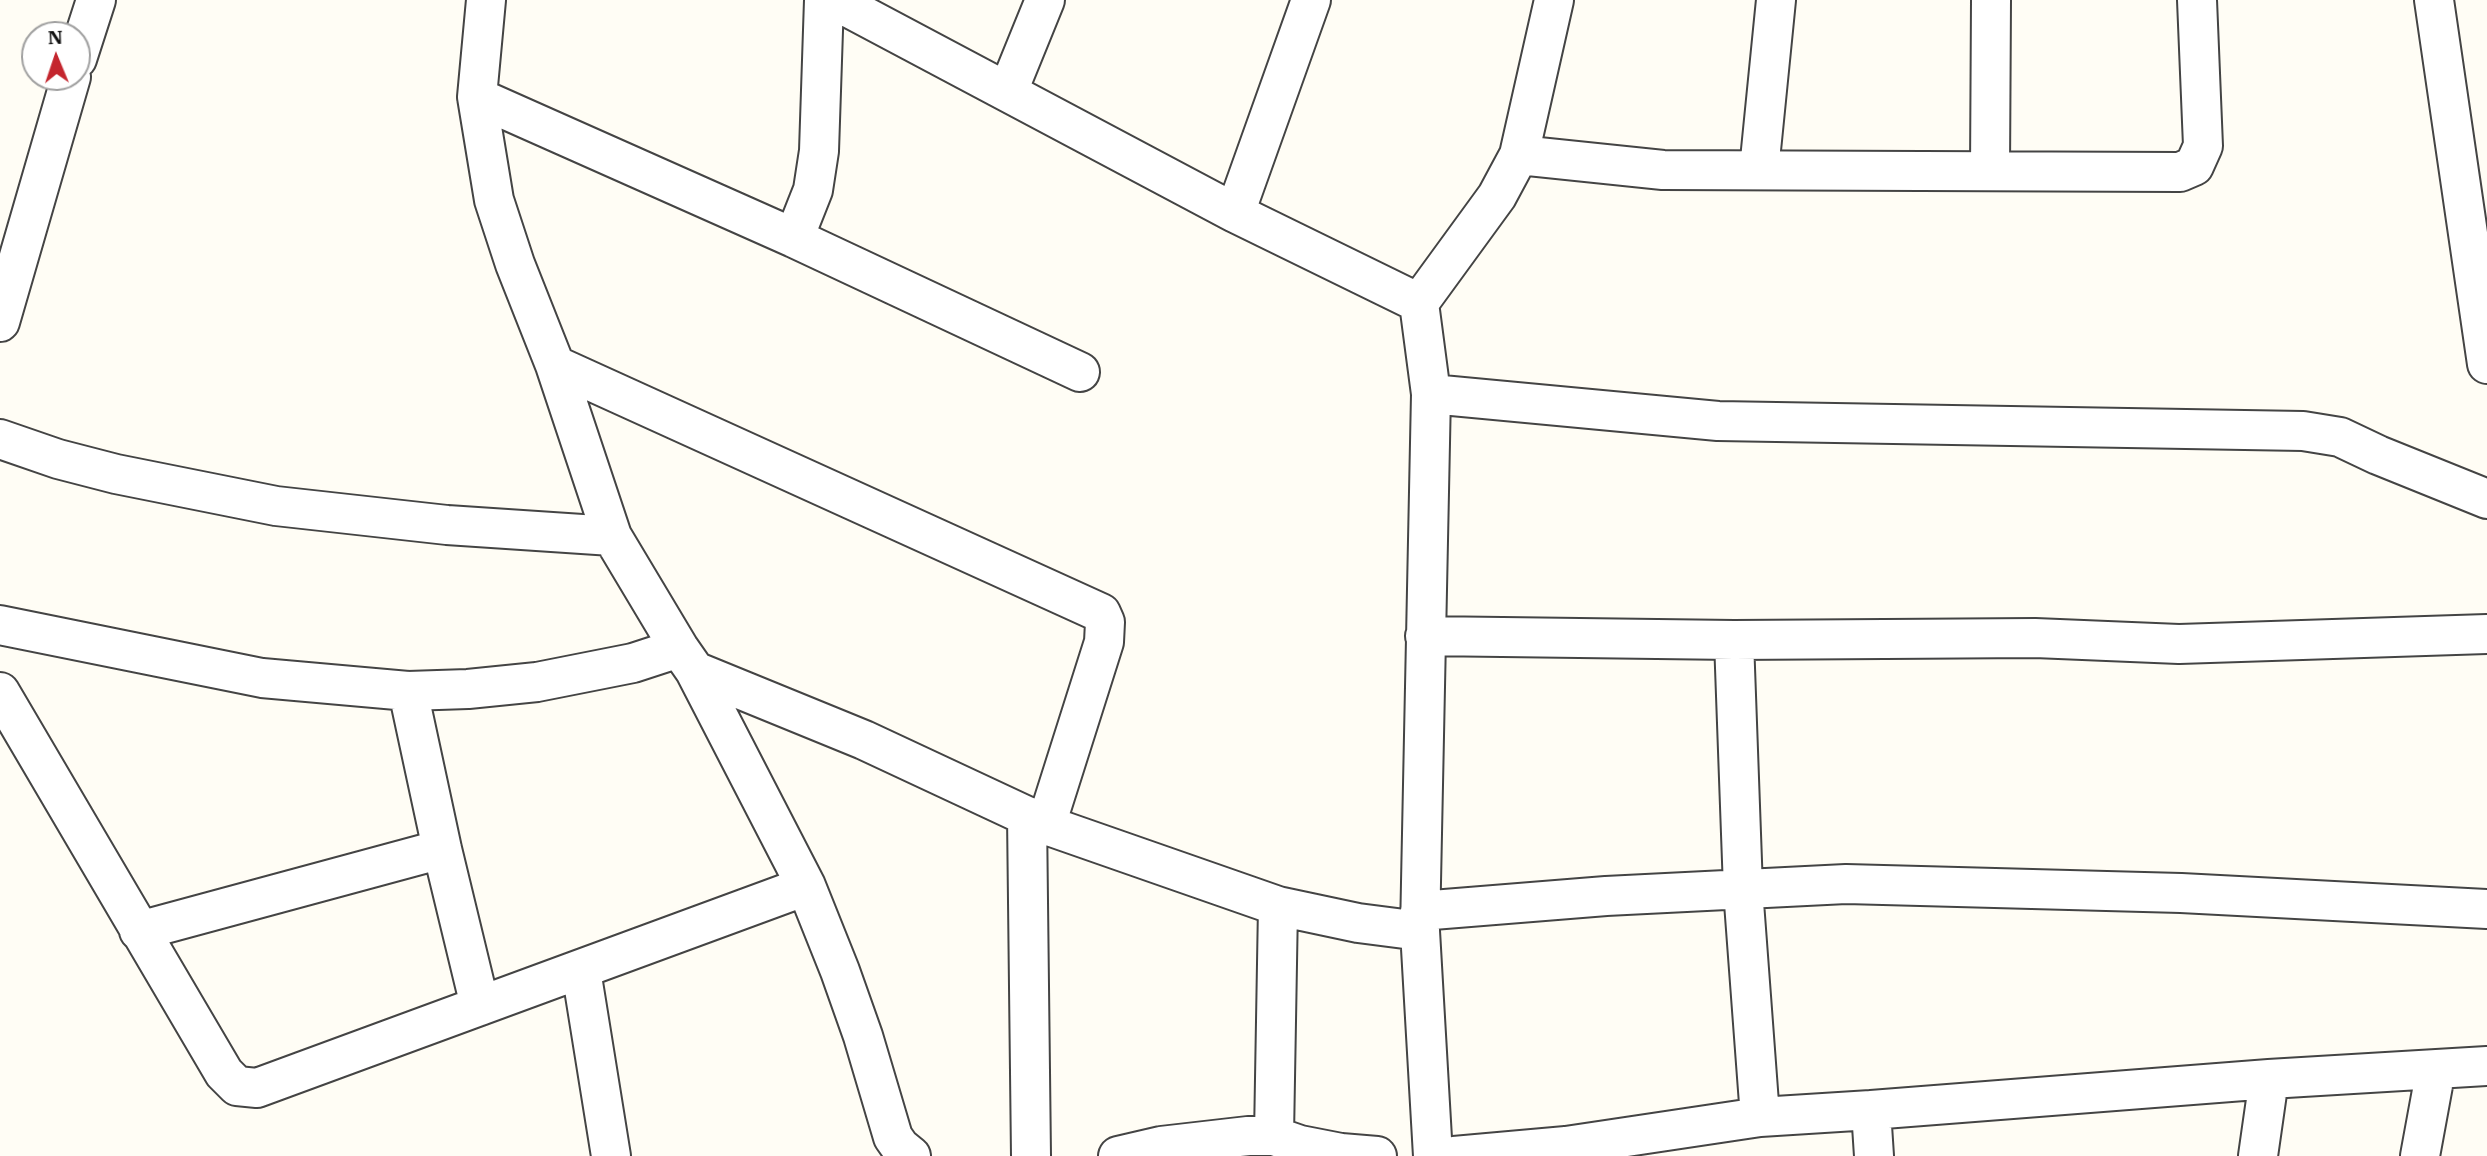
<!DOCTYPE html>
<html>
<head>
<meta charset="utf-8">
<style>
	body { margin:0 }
	#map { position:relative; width:2487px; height:1156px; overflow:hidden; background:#fffdf5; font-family:"IBM Plex Serif",serif }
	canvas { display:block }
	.north { position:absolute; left:21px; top:21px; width:70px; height:70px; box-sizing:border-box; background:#fff; border:2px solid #a0a0a0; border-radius:50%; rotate:358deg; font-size:19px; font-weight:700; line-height:28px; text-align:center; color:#111 }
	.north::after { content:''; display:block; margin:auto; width:24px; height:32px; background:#c4262e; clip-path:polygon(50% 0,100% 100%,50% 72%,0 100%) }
</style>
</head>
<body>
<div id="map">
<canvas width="2487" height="1156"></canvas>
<div class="north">N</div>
</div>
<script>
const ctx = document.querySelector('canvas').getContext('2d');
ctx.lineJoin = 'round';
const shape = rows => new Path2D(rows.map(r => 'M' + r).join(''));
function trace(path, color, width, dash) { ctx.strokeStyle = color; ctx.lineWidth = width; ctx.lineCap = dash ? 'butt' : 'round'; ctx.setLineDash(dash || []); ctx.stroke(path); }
const street = shape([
	[486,0,477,97,494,200,515,264,555,365,612,536,679,648,695,671,806,886,840,971,863,1036,893,1137,900,1147,911,1156],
	[834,0,1235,213,1419,303],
	[2434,0,2487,364],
	[77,59,96,0],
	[1008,91,1045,0],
	[477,97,794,238,813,190,819,151,824,0],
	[1519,155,1663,170,2180,172,2194,166,2203,146,2197,0],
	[1759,170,1776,0],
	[1990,171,1991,0],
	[1235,213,1311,0],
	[794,238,1080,372],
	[0,322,71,77],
	[555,365,1101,613,1105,622,1104,642,1046,825],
	[1431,394,1718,421,2303,431,2340,437,2378,455,2487,499],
	[0,439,58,459,116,474,276,506,447,525,612,536],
	[0,625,262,678,408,691,468,689,537,682,633,663,679,648],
	[1425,636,1734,640,2035,638,2179,644,2487,634],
	[1734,640,1743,889,1760,1117],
	[695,671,864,740,1046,825,1278,906,1358,923,1420,931],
	[408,691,442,849,480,1006],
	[0,692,224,1073,237,1086,257,1088,806,886],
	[1027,816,1031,1156],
	[1420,911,1606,896,1846,884,2181,893,2487,909],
	[139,931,442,849],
	[581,970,611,1156],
	[1871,1110,1874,1156],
	[1274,1136,1278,906],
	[1118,1156,1161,1146,1248,1136,1274,1136,1300,1145,1341,1153,1377,1156],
	[1433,1156,1420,931,1431,394,1419,303,1497,196,1519,155,1554,0],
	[1454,1156,1566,1146,1760,1117,1871,1110,2269,1079,2487,1066],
	[2258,1156,2269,1079],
	[2420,1156,2436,1069]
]);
trace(street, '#444', 42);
trace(street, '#fff', 38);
</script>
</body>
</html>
